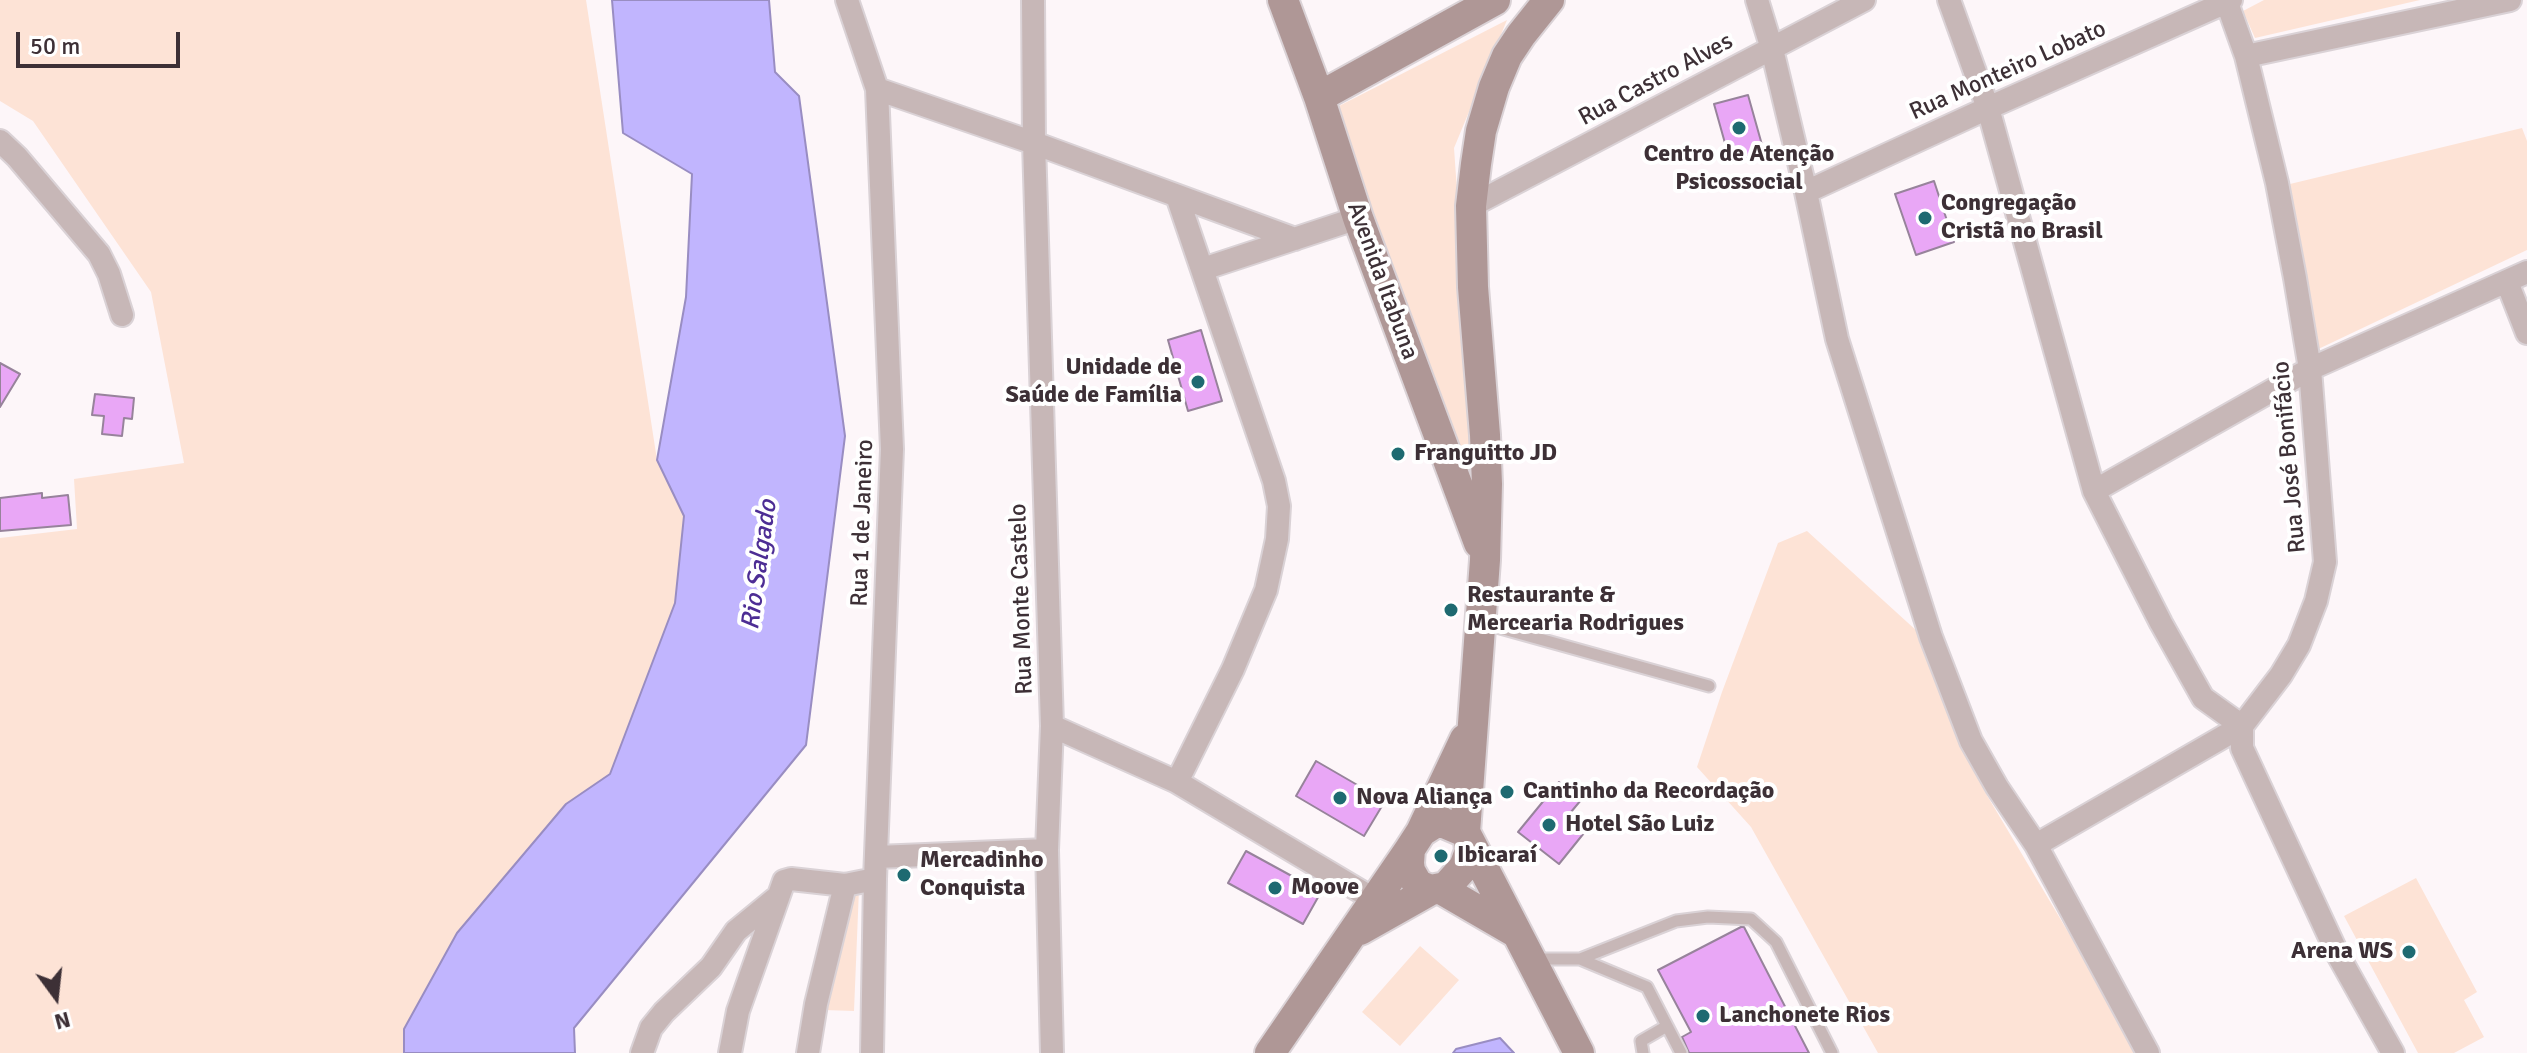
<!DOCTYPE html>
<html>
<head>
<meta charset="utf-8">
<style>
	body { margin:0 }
	#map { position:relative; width:2527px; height:1053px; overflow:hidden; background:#fdf6f9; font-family:Signika,sans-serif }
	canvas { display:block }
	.north { position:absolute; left:16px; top:957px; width:80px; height:80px; -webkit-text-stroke:6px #fff; paint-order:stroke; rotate:165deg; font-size:22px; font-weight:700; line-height:32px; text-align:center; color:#3d3036 }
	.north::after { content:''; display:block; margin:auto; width:28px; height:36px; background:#3d3036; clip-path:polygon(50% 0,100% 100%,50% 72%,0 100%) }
	.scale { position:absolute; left:16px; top:32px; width:164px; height:36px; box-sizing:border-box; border:4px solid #3d3036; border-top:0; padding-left:10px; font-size:24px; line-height:28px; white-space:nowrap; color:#3d3036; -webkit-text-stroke:6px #fff; paint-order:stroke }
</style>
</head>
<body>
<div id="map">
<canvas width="2527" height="1053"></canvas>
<div class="north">N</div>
<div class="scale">50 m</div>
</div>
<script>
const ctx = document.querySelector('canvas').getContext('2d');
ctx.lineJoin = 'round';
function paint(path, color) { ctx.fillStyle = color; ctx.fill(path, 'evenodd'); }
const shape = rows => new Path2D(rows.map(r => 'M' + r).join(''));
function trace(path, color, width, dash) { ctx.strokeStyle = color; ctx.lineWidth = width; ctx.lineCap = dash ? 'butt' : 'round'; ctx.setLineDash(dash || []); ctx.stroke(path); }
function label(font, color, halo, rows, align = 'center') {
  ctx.font = font + ' Signika,sans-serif'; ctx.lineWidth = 8; ctx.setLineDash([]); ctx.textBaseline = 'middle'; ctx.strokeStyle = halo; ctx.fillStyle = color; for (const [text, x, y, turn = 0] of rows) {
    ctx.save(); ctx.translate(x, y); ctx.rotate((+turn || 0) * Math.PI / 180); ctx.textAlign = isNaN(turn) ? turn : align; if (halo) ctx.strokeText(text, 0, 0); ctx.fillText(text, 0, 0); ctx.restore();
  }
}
paint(shape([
	[0,0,586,0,657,460,684,516,675,603,610,774,566,804,404,1029,404,1053,0,1053,0,538,77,529,74,479,184,463,151,292,33,121,0,101],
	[2264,0,2420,0,2255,38,2243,11],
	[1507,20,1454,148,1479,503,1382,247,1339,106],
	[2522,128,2527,141,2527,250,2312,352,2290,184],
	[1807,531,1918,632,1985,792,2140,1053,1878,1053,1751,827,1697,767,1722,692,1778,543],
	[2416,878,2477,992,2464,1000,2484,1037,2454,1053,2418,1053,2344,916],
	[846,889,859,889,854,1011,824,1010],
	[1420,946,1459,980,1400,1046,1362,1012]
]), '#fde3d6');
const water = shape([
	[612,0,769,0,775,72,799,96,845,436,806,745,574,1028,575,1053,404,1053,404,1029,457,933,566,804,610,774,675,603,684,516,657,460,686,297,692,174,623,133,612,0],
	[1500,1038,1514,1053,1453,1053,1456,1049,1500,1038]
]);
paint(water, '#c1b5fe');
trace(water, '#998dc2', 2);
const building = shape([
	[1748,95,1764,152,1730,161,1714,104,1748,95],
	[1934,181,1954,242,1916,255,1895,194,1934,181],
	[1201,330,1222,401,1188,411,1168,340,1201,330],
	[0,363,20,374,0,407,0,363],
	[95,394,134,398,132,419,124,418,122,436,102,434,104,416,92,415,95,394],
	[42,493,42,498,68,495,71,525,0,531,0,498,42,493],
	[1316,761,1385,801,1364,836,1296,796,1316,761],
	[1559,782,1581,800,1566,818,1584,833,1559,864,1518,832,1559,782],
	[1246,851,1321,892,1303,924,1228,883,1246,851],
	[1741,927,1744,927,1809,1053,1689,1053,1682,1037,1691,1032,1658,970,1741,927]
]);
paint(building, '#e9a7f6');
trace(building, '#97839b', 2);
const lane = shape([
	[1482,623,1709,686],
	[1535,959,1580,959,1647,987,1681,1053],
	[1580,959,1676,921,1708,917,1751,919,1776,942,1832,1053],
	[1643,1053,1641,1041,1667,1026]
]);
const street = shape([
	[847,0,877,89,892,449,875,879,872,1053],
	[1033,0,1034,143,1052,726,1047,850,1052,1053],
	[1757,0,1772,49,1806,192,1837,339,1931,637,1971,741,1997,787,2036,845,2148,1053],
	[1949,0,1988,108,2094,491,2161,623,2203,698,2242,726,2036,845],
	[2226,0,2246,56,2277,183,2295,278,2310,369,2325,562,2316,601,2299,645,2281,675,2242,726,2242,748,2338,955,2393,1053],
	[2246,56,2510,0],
	[877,89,1034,143,1295,239],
	[0,141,17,157,99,254,109,274,122,315],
	[1806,192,1988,108,2231,0],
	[1471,206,1864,0],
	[1203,269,1358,218],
	[2507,282,2527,333],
	[2094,491,2310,369,2527,272],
	[1052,726,1177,782,1375,900,1386,911],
	[1177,782,1233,669,1266,590,1277,539,1279,506,1274,481,1177,196],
	[877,857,1047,850],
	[642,1053,651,1028,664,1012,711,967,736,931,775,899],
	[730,1053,738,1011,784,881,791,879,845,885,875,879],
	[808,1053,816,1004,845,885]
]);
const secondary = shape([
	[1283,0,1319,97,1358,218,1479,543],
	[1319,97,1495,0],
	[1421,832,1465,739],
	[1465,832,1444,823,1435,823,1421,832,1410,849,1409,863,1410,871,1418,885,1431,890,1446,887,1464,867,1470,851,1469,840,1465,832,1485,560,1487,484,1485,435,1473,287,1471,206,1476,164,1481,131,1494,87,1507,56,1521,35,1549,0],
	[1469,840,1579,1053],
	[1441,889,1515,932],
	[1360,930,1431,890],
	[1270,1053,1410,849]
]);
trace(lane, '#dad2d6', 15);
trace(street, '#dad2d6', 26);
trace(secondary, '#dad2d6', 34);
trace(lane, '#c7b7b7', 11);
trace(street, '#c7b7b7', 22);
trace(secondary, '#af9796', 30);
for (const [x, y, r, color] of [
	[1739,128,8,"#1e6a71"],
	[1925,218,8,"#1e6a71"],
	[1198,382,8,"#1e6a71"],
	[1398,454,8,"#1e6a71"],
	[1451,610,8,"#1e6a71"],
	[1507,792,8,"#1e6a71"],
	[1340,798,8,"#1e6a71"],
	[1549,825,8,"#1e6a71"],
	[1441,856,8,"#1e6a71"],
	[904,875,8,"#1e6a71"],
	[1275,888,8,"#1e6a71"],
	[2409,952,8,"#1e6a71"],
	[1703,1016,8,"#1e6a71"]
]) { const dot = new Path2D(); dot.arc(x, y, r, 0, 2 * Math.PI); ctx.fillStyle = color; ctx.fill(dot); trace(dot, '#fff', 3); }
label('24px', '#3d3036', '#fff', [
	["Rua Monteiro Lobato",2008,71,-24],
	["Rua Castro Alves",1656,80,-28],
	["Avenida Itabuna",1382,281,70],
	["Rua José Bonifácio",2290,457,-95],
	["Rua 1 de Janeiro",863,523,-88],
	["Rua Monte Castelo",1022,599,-92]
]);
label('bold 24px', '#3d3036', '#fff', [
	["Centro de Atenção",1739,155,"center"],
	["Psicossocial",1739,183,"center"],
	["Congregação",1941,204],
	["Cristã no Brasil",1941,232],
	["Unidade de",1182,368,"right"],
	["Saúde de Família",1182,396,"right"],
	["Franguitto JD",1414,454],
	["Restaurante &",1467,596],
	["Mercearia Rodrigues",1467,624],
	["Cantinho da Recordação",1523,792],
	["Nova Aliança",1356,798],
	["Hotel São Luiz",1565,825],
	["Ibicaraí",1457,856],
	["Mercadinho",920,861],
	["Conquista",920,889],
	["Moove",1291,888],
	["Arena WS",2393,952,"right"],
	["Lanchonete Rios",1719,1016]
], 'left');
label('italic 26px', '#4d2d94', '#fff', [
	["Rio Salgado",760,565,-82]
]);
</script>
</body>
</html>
